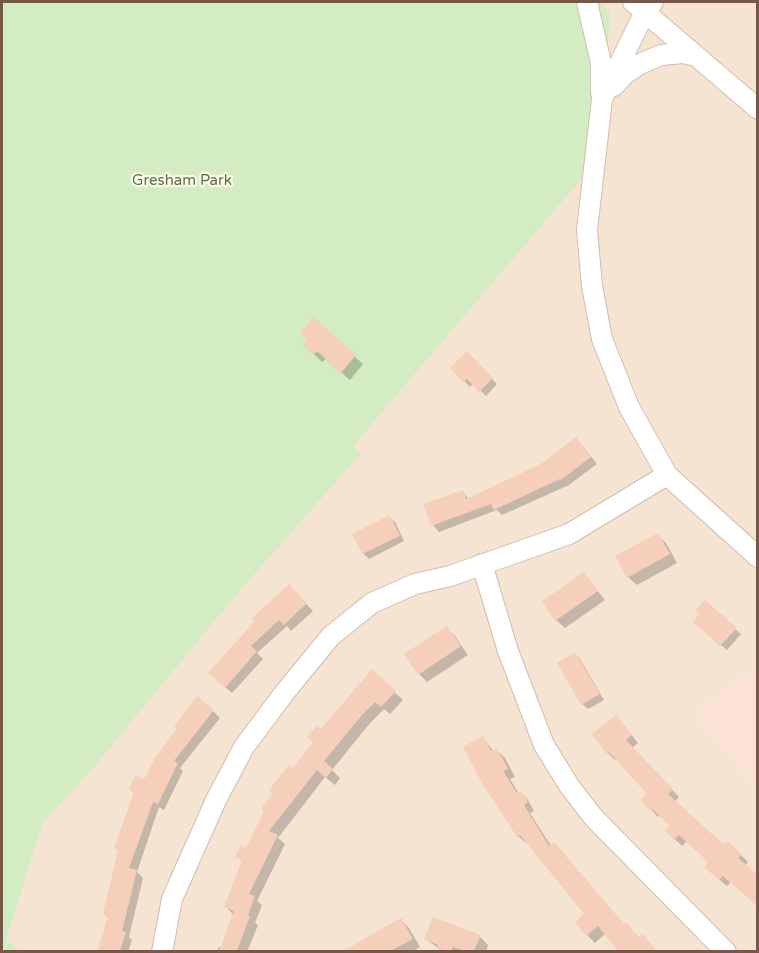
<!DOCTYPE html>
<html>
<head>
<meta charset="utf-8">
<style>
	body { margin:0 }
	#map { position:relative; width:759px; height:953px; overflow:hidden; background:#fef3e4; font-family:"Varela Round",sans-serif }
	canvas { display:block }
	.frame { position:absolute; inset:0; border:3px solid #785748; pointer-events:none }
</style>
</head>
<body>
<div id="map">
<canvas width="759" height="953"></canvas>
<div class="frame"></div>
</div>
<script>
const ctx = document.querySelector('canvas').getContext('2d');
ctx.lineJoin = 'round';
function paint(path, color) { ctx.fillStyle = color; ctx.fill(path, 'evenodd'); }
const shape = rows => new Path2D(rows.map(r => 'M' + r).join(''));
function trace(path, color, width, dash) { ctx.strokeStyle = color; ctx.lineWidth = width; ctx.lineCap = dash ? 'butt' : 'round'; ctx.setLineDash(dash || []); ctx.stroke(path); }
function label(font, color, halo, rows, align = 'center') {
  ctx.font = font + ' "Varela Round",sans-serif'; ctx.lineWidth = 4.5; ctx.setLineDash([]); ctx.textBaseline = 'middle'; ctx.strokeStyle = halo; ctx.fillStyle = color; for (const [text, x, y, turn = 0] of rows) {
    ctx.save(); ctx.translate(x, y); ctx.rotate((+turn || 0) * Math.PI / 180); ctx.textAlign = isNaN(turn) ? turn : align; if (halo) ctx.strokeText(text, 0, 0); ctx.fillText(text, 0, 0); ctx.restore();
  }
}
paint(shape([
	[599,2,757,2,757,667,696,714,757,785,757,951,3,952,49,800,610,13]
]), '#f6e4d2');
paint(shape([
	[757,667,757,785,696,714]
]), '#ffe2d7');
paint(shape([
	[2,2,599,2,610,12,600,157,353,446,361,453,237,594,88,774,43,822,6,941,22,951,2,951]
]), '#d4ecc2');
paint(shape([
	[314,320,363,364,350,380,326,359,322,362,313,353],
	[467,354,497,384,486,396,473,383,470,387,452,368],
	[582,445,597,464,569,485,502,515,497,510,439,532,433,525,462,492,469,499],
	[389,517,395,522,404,541,369,559,363,553],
	[657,535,666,543,677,563,637,585,628,577],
	[584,574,605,600,565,628,556,620],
	[289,586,313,611,291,631,287,626,257,653,263,659,232,693,217,680],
	[701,615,735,629,741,634,727,650,700,627],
	[447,628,455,636,468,655,427,682,419,674],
	[575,654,580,659,604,700,588,709,582,704],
	[372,672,403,700,390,714,384,709,370,723,332,770,340,778,335,785,325,777,278,838,285,844,257,901,262,905,255,923,258,925,247,952,217,952,219,947,222,948,233,914,225,906,243,862,237,856,247,850,293,770,322,731],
	[213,711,220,718,180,768,183,771,164,810,159,807,137,872,143,878,129,937,132,940,128,952,100,952,109,918,104,914,119,851,116,848,135,794,130,789,145,781],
	[623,724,638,743,632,748,679,797,674,802,723,847,741,855,748,862,727,886,713,874,710,862,687,841,682,846,667,831,671,826,660,815,658,817,642,800,649,794,617,759,615,760,608,753,594,734],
	[483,738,494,752,497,750,505,758,515,777,510,779,519,794,521,793,528,800,534,811,530,813,551,846,624,926,626,924,640,939,650,944,656,952,620,952,606,933,595,943,587,935,586,915,528,842,526,843,518,836],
	[401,920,409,928,420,947,412,952,355,952,353,948],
	[480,937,488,945,486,952,443,952,426,939]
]), '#0003');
paint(shape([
	[314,317,356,355,341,373,317,351,313,355,303,345,307,340,300,333],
	[467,351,493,378,479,392,467,379,463,382,450,368],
	[576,437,591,457,561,480,560,479,494,510,491,504,431,526,423,504,463,490,466,499,541,464],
	[390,515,400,536,362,554,352,534],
	[658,533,670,554,627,578,615,556],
	[584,572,598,591,555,621,542,601],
	[289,584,307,603,284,625,279,620,251,646,257,651,225,688,208,673,254,622,251,619],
	[705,600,737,628,720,646,693,622,699,614,695,611],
	[447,626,461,646,418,675,404,654],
	[575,652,600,694,581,705,557,663],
	[372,669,396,691,381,707,375,702,362,715,324,761,333,769,326,778,317,770,269,831,278,835,249,894,255,896,248,915,250,916,237,951,219,951,234,911,224,907,242,860,235,857,241,845,246,848,264,811,261,809,273,793,269,790,289,765,293,768,313,742,307,737,317,725,321,729],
	[197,696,214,710,174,761,178,763,158,804,153,802,129,868,137,870,122,931,126,932,120,951,98,951,108,916,103,914,118,850,114,848,134,792,128,790,136,775,144,779,155,758,177,728,174,726],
	[616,715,632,735,626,740,673,789,668,794,723,844,727,841,742,854,738,858,758,875,758,907,723,876,719,880,704,867,708,862,679,835,674,840,665,831,670,825,652,809,650,811,640,800,647,794,609,752,607,754,592,734],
	[483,736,491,751,497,748,508,769,503,771,517,793,521,791,528,802,524,805,549,846,554,842,624,924,627,922,638,938,643,934,656,951,618,951,598,926,586,936,575,922,584,914,520,835,517,837,482,783,463,747],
	[433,917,481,935,474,951,465,951,453,947,451,951,446,951,437,948,438,945,424,939],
	[401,918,413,939,390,951,343,951]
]), '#f5cfba');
const minor = shape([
	[587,2,601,63,601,93],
	[633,2,758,109],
	[653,2,645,12,602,99,587,230,592,286,602,339,629,407,667,475,758,557],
	[614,86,625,74,640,64,661,55,683,53,696,56],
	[482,564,508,651,544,745,570,787,594,818,726,952],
	[162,952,172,899,216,800,244,747,285,692,331,636,372,603,415,584,450,576,569,534,667,475]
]);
trace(minor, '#d2bcac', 22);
trace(minor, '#fff', 20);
label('15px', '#50793c', '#fff7ec', [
	["Gresham Park",182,181]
]);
</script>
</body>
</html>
